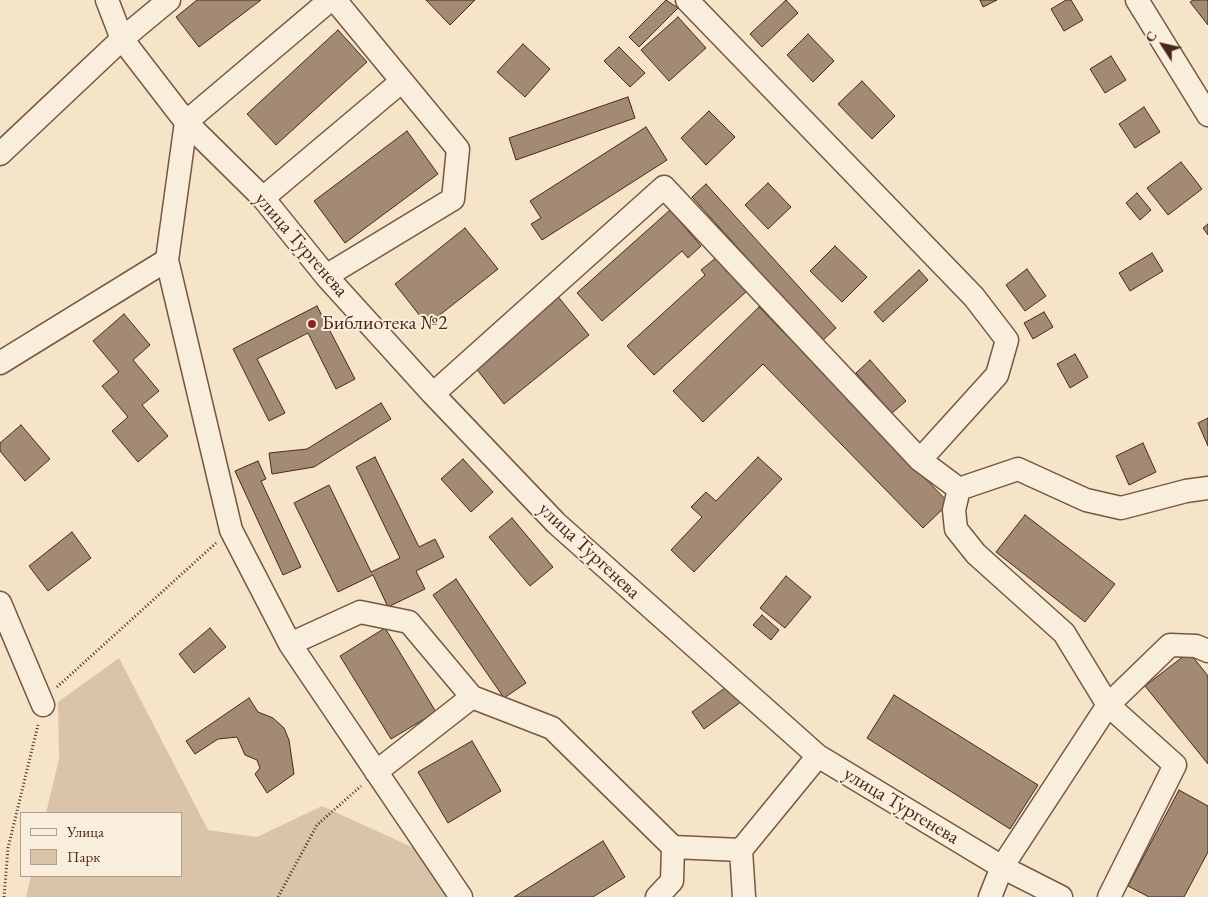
<!DOCTYPE html>
<html>
<head>
<meta charset="utf-8">
<style>
	body { margin:0 }
	#map { position:relative; width:1208px; height:897px; overflow:hidden; background:#f6e4c8; font-family:"EB Garamond",serif }
	canvas { display:block }
	.legend { position:absolute; left:20px; top:812px; width:162px; height:65px; box-sizing:border-box; background:#f9eddb; border:1px solid #b39e8d; margin:0; padding:6px 9px; list-style:none; font-size:15px; color:#4a2818 }
	.legend li { display:flex; align-items:center; gap:10px; height:25px }
	.legend b { width:25px; border:1px solid #b39e8d }
	.north { position:absolute; left:1138px; top:20px; width:50px; height:50px; -webkit-text-stroke:4px #f9eddb; paint-order:stroke; rotate:305deg; font-size:14px; font-weight:700; line-height:20px; text-align:center; color:#4a2818 }
	.north::after { content:''; display:block; margin:auto; width:18px; height:22px; background:#4a2818; clip-path:polygon(50% 0,100% 100%,50% 72%,0 100%) }
</style>
</head>
<body>
<div id="map">
<canvas width="1208" height="897"></canvas>
<ul class="legend">
<li><b style="height:6px;background:#f9eddb"></b>Улица</li>
<li><b style="height:14px;background:#d9c4aa"></b>Парк</li>
</ul>
<div class="north">С</div>
</div>
<script>
const ctx = document.querySelector('canvas').getContext('2d');
ctx.lineJoin = 'round';
function paint(path, color) { ctx.fillStyle = color; ctx.fill(path, 'evenodd'); }
const shape = rows => new Path2D(rows.map(r => 'M' + r).join(''));
function trace(path, color, width, dash) { ctx.strokeStyle = color; ctx.lineWidth = width; ctx.lineCap = dash ? 'butt' : 'round'; ctx.setLineDash(dash || []); ctx.stroke(path); }
function label(font, color, halo, rows, align = 'center') {
  ctx.font = font + ' "EB Garamond",serif'; ctx.lineWidth = 4; ctx.setLineDash([]); ctx.textBaseline = 'middle'; ctx.strokeStyle = halo; ctx.fillStyle = color; for (const [text, x, y, turn = 0] of rows) {
    ctx.save(); ctx.translate(x, y); ctx.rotate((+turn || 0) * Math.PI / 180); ctx.textAlign = isNaN(turn) ? turn : align; if (halo) ctx.strokeText(text, 0, 0); ctx.fillText(text, 0, 0); ctx.restore();
  }
}
paint(shape([
	[119,658,208,830,257,837,322,806,416,849,448,897,26,897,31,876,181,876,181,813,46,813,59,759,58,702]
]), '#d9c4aa');
const building = shape([
	[197,0,261,0,199,47,176,17,197,0],
	[426,0,475,0,450,25,426,0],
	[666,0,678,8,639,47,629,37,666,0],
	[786,0,798,13,762,47,750,34,786,0],
	[980,0,997,0,983,7,980,0],
	[1066,0,1071,0,1083,20,1064,31,1051,9,1066,0],
	[1193,0,1208,0,1208,25,1190,2,1193,0],
	[678,17,706,48,669,81,641,50,678,17],
	[338,30,367,62,276,145,247,114,338,30],
	[808,34,834,61,813,82,787,55,808,34],
	[523,44,550,69,525,97,497,72,523,44],
	[619,47,645,73,630,87,604,61,619,47],
	[1111,56,1126,80,1105,93,1090,69,1111,56],
	[862,81,895,116,872,139,838,104,862,81],
	[628,97,635,118,516,160,509,138,628,97],
	[1144,107,1160,132,1135,148,1119,124,1144,107],
	[709,111,735,137,706,165,681,138,709,111],
	[646,127,667,160,542,240,531,224,541,218,530,201,646,127],
	[407,131,438,174,345,243,314,201,407,131],
	[1181,162,1202,189,1168,215,1147,188,1181,162],
	[768,183,791,207,768,229,745,205,768,183],
	[706,184,836,328,822,341,692,197,706,184],
	[1137,193,1151,210,1140,220,1126,203,1137,193],
	[670,210,701,246,688,258,682,251,602,321,577,293,670,210],
	[1208,224,1208,235,1203,228,1208,224],
	[465,228,498,269,427,325,395,284,465,228],
	[835,246,867,277,842,302,810,271,835,246],
	[1152,253,1163,271,1130,291,1119,273,1152,253],
	[717,257,747,291,654,375,627,346,705,275,701,270,717,257],
	[1027,269,1046,296,1025,311,1006,285,1027,269],
	[919,270,928,280,883,322,874,312,919,270],
	[556,294,589,335,504,404,471,362,556,294],
	[317,306,355,379,336,389,308,333,257,359,285,413,269,421,233,349,317,306],
	[759,307,949,503,923,528,763,364,703,422,673,391,759,307],
	[1044,312,1053,327,1033,339,1024,323,1044,312],
	[124,314,150,345,133,360,159,391,142,405,168,436,138,462,112,431,128,417,102,386,119,372,93,341,124,314],
	[1075,354,1088,377,1070,388,1057,364,1075,354],
	[870,360,906,401,892,413,856,373,870,360],
	[381,403,391,419,314,467,272,474,269,453,307,449,381,403],
	[1208,418,1208,446,1198,423,1208,418],
	[21,425,50,459,25,481,0,451,0,443,21,425],
	[1143,443,1156,472,1129,485,1116,456,1143,443],
	[375,457,419,547,435,539,444,557,416,571,425,589,388,607,373,575,338,592,294,503,329,485,371,572,400,558,356,467,375,457],
	[758,457,782,479,694,572,671,550,702,517,691,507,706,492,716,501,758,457],
	[463,459,493,492,471,512,441,479,463,459],
	[258,461,266,479,261,481,301,567,283,575,235,471,258,461],
	[1025,515,1115,584,1085,622,996,552,1025,515],
	[512,518,553,567,530,586,489,537,512,518],
	[72,532,91,558,48,591,29,566,72,532],
	[786,576,811,597,785,628,760,608,786,576],
	[456,579,526,683,504,698,433,595,456,579],
	[762,615,779,630,771,640,753,625,762,615],
	[210,628,226,647,194,673,179,654,210,628],
	[385,628,436,712,391,739,340,656,385,628],
	[1189,652,1208,676,1208,764,1145,686,1189,652],
	[733,682,745,699,704,729,692,712,733,682],
	[894,695,1038,785,1010,829,867,738,894,695],
	[249,698,258,712,273,718,284,728,289,740,294,774,267,793,255,774,260,768,257,760,245,755,237,737,218,739,195,754,186,741,249,698],
	[472,741,501,791,448,823,418,772,472,741],
	[1179,790,1208,806,1208,852,1184,897,1149,897,1128,886,1179,790],
	[603,841,625,877,593,897,514,897,603,841]
]);
paint(building, '#a38a74');
trace(building, '#4a2818', 1);
const minor = shape([
	[107,0,122,39,186,122,167,260,231,530,290,644,461,897],
	[330,0,186,122,263,198,326,276,433,394,556,523,818,756,1002,867,1061,897],
	[687,0,974,297,1007,340,997,375,920,460],
	[1137,0,1208,115],
	[0,154,122,39,169,0],
	[263,198,402,81],
	[326,276,453,199,458,149,335,0],
	[0,363,167,260],
	[433,394,664,187,920,460,959,489,1018,469,1086,500,1121,508,1186,491,1208,488],
	[959,489,954,510,956,529,976,554,1064,633,1108,705,1002,867,990,897],
	[0,603,43,705],
	[290,644,360,612,409,622,472,697],
	[376,772,472,697,552,728,673,847,741,850,818,756],
	[741,850,744,897],
	[657,897,672,881,673,847],
	[1109,897,1175,765,1108,705,1170,645,1196,646,1208,651]
]);
trace(minor, '#755744', 25);
trace(shape([
	[57,687,216,543],
	[4,897,8,848,38,725],
	[278,897,317,825,361,786]
]), '#4a2818', 3, [1, 2.5]);
trace(minor, '#f9eddb', 22);
for (const [x, y, r, color] of [
	[312,324,5,"#8f2418"]
]) { const dot = new Path2D(); dot.arc(x, y, r, 0, 2 * Math.PI); ctx.fillStyle = color; ctx.fill(dot); trace(dot, '#f9eddb', 2); }
label('20px', '#4a2818', '#f9eddb', [
	["улица Тургенева",301,245,49],
	["улица Тургенева",589,551,43],
	["улица Тургенева",901,806,31]
]);
label('20px', '#4a2818', '#f9eddb', [
	["Библиотека №2",322,324]
], 'left');
</script>
</body>
</html>
